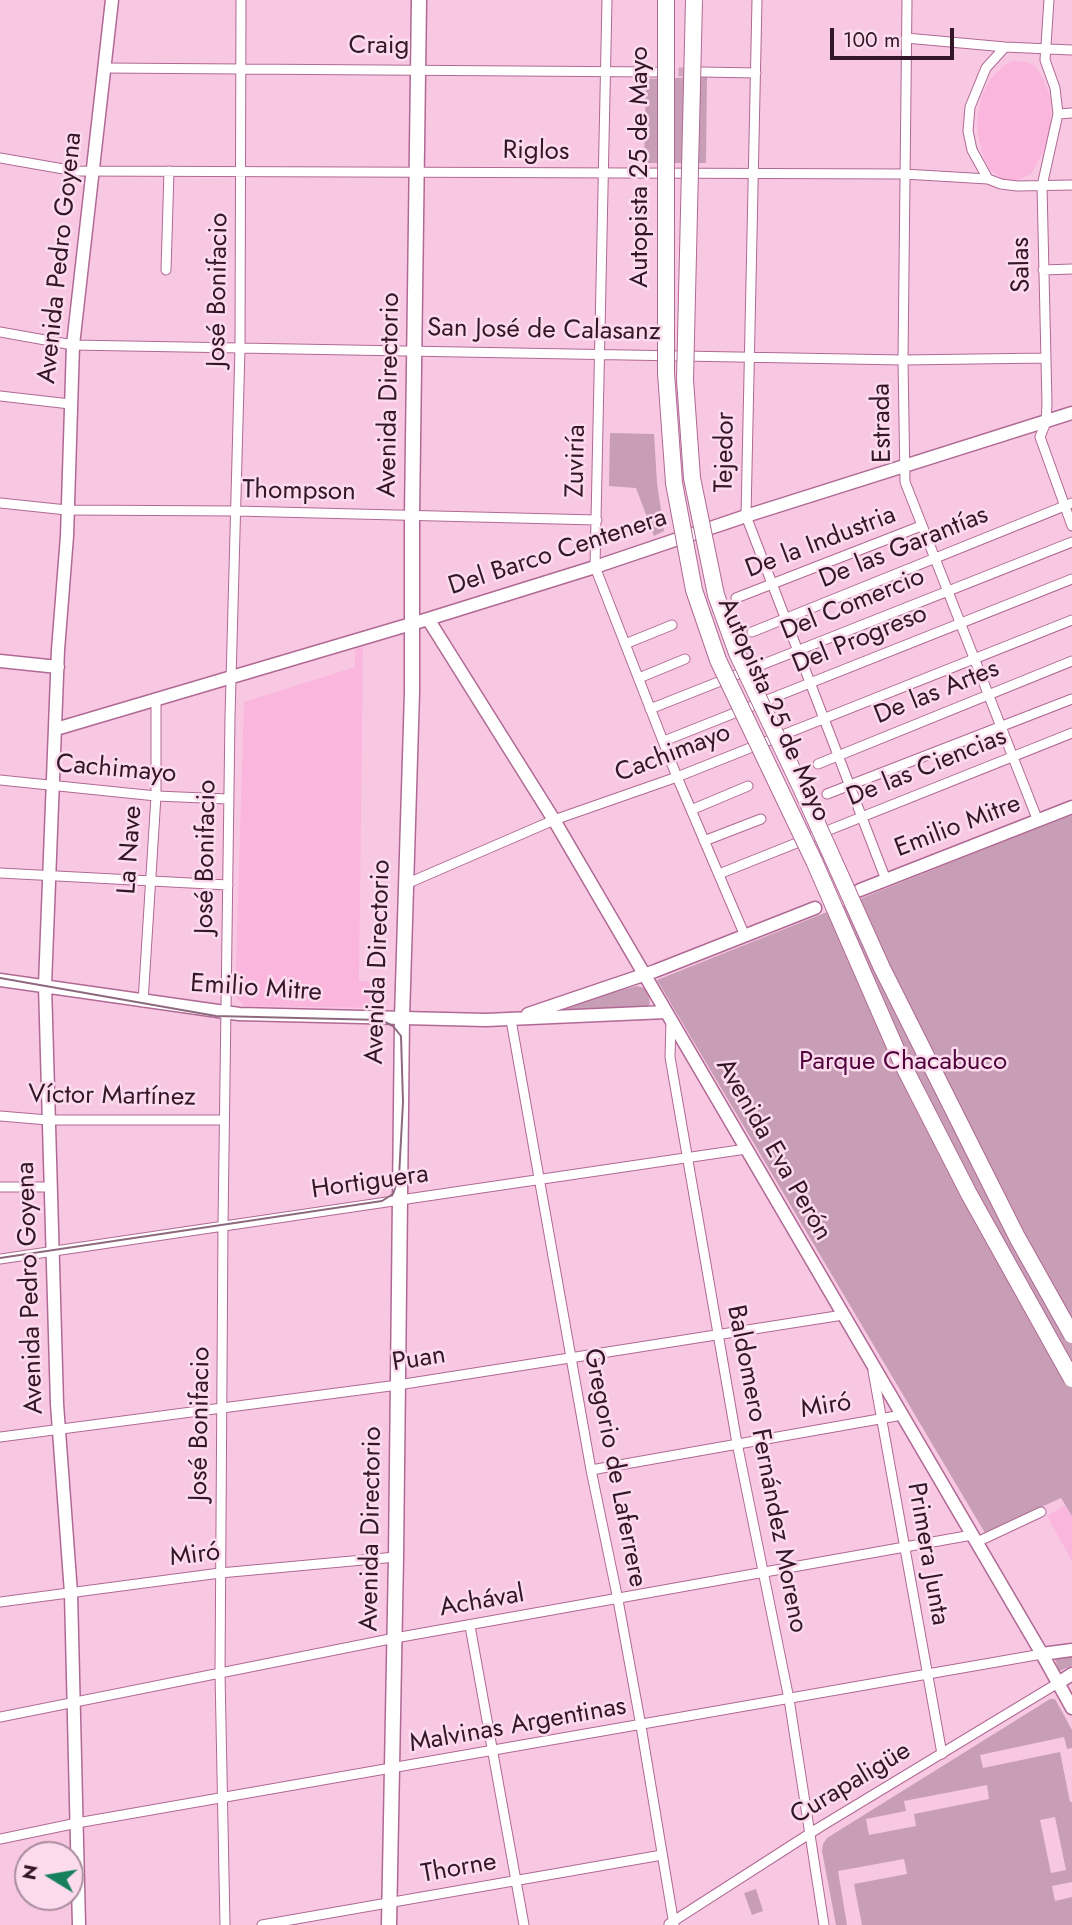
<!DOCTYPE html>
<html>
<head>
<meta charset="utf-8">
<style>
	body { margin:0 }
	#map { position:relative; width:1072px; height:1925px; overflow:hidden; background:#f8c8e3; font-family:Jost,sans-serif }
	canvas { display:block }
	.north { position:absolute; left:14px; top:1841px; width:70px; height:70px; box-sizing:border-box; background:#fbdbed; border:2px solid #ab8d9e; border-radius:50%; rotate:281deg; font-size:19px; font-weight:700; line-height:28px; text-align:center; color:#331728 }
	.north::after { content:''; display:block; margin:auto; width:24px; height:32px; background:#15805b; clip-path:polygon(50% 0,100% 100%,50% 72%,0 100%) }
	.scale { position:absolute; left:830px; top:28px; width:124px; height:32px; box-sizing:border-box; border:4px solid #331728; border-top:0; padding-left:9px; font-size:21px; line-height:24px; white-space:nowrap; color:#331728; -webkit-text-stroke:5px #fbdbed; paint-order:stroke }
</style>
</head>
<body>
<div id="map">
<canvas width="1072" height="1925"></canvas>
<div class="north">N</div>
<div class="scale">100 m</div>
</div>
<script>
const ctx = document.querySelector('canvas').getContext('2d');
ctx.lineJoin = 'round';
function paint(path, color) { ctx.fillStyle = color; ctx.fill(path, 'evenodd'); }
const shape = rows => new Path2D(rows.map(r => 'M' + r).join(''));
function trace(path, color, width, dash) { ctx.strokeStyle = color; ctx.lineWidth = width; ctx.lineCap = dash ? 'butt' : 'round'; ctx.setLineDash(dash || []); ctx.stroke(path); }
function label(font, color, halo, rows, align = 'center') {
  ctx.font = font + ' Jost,sans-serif'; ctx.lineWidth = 5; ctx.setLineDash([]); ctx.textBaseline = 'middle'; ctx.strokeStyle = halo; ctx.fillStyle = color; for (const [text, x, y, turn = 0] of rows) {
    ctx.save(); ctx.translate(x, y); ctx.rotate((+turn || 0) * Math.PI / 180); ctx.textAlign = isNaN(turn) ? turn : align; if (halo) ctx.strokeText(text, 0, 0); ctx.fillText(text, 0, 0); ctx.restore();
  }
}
paint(shape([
	[1013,61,1026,62,1035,66,1043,78,1050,97,1051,112,1050,133,1043,152,1031,174,1018,180,1005,181,991,171,984,159,979,141,977,121,981,98,990,79,1005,65],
	[363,647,359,981,386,982,385,1003,378,1008,244,1006,235,996,244,702,355,667,355,649],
	[1066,1505,1072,1516,1072,1561,1047,1516]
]), '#fab6dd');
paint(shape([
	[707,77,706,163,644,163,646,79],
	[610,433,654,434,657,483,664,531,654,536,636,488,609,486],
	[1072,814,1072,1516,1061,1498,985,1533,657,980],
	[637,986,645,988,648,994,650,1003,647,1008,525,1016],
	[1072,1655,1072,1666,1059,1671,1055,1659],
	[1050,1699,1055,1699,1072,1730,1072,1748,1067,1749,1064,1737,980,1755,983,1768,1060,1752,1070,1802,1072,1802,1072,1882,1052,1886,1055,1901,1072,1897,1072,1925,862,1925,854,1884,907,1874,904,1859,838,1871,847,1925,836,1925,822,1851,823,1844,827,1838],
	[987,1785,989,1799,914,1814,916,1826,869,1835,866,1819,906,1811,904,1801],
	[1055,1817,1066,1870,1051,1873,1040,1820],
	[756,1889,763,1911,752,1915,744,1893]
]), '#c79eb5');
trace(shape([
	[665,72,697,72]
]), '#d1a5be', 9, [9, 4.5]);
const street = shape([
	[607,0,595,567,677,777,745,936],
	[757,0,746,516,886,880],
	[907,0,903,360,905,482,1038,821],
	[1049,0,1045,60,1055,88,1058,114,1042,186,1047,404,1046,422,1040,437,1072,526],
	[906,38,1005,47,1072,50],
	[104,68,655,72],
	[702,72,756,73],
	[1058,114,1072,113],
	[0,158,75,171,904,174,988,179,1001,184,1017,186,1072,185],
	[988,179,972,150,968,131,970,107,986,68,1005,47],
	[166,270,169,171],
	[1043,270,1072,269],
	[0,332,73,345,903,360,1046,358],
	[0,396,70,404],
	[0,503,67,510,236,511,597,520],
	[736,598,921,526],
	[752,632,1072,503],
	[625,644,672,625],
	[639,678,685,659],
	[650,709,1072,542],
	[664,741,1072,579],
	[818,764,1072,661],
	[0,780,156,796,228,799],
	[827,794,1072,699],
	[691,810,748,786],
	[704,841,761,819],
	[0,873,228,885],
	[719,874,1072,733],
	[406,884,554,820,677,777,1072,620],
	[143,1002,156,796,156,701],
	[511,1020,591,1470,618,1600,641,1726,674,1925],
	[671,1021,670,1057,737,1443,789,1699,824,1925],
	[0,1116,48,1120,224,1120],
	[0,1187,49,1187],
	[0,1259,746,1149],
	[873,1371,942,1754],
	[0,1437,398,1385,843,1315],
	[591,1470,902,1415],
	[977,1542,1041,1512],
	[0,1602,220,1573,396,1557],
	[470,1626,524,1925],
	[0,1717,395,1638,972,1535],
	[0,1839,77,1823,1042,1654],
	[669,1924,820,1827,1058,1683],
	[225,1925,220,1673,223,1224,230,717,240,348,241,0],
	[262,1925,662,1855]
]);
const secondary = shape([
	[428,619,554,820,1042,1654,1072,1708],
	[0,661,58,667],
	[56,729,428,619,595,567,746,516,1072,413],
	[860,890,1072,807],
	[0,980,239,1014,486,1020,666,1012],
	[528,1014,655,971,815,908],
	[1042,1654,1072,1650],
	[1058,1683,1072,1674],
	[79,1925,71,1593,57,1404,45,985,58,650,67,536,73,345,112,0]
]);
const primary = shape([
	[389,1925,396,1557,402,1018,412,692,412,515,419,0]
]);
trace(street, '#b06994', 11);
trace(secondary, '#b06994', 15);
trace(primary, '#b06994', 17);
trace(street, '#fff', 9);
trace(secondary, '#fff', 12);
trace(primary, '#fff', 14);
trace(shape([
	[0,978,216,1016,381,1020,393,1026,401,1036,403,1102,399,1177,393,1194,382,1201,0,1258]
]), '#8e697e', 2);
const highwayBridge = shape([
	[666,0,666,373,674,483,694,590,718,660,814,861,903,1065,969,1194,1072,1379],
	[694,0,685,380,692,478,716,595,737,653,802,790,882,968,1017,1237,1072,1335]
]);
trace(highwayBridge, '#b06994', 18, []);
trace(highwayBridge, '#fff', 16);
label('26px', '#331728', '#fbdbed', [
	["Craig",379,47],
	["Riglos",536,152,1],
	["Autopista 25 de Mayo",641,167,-90],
	["Avenida Pedro Goyena",61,258,-84],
	["Salas",1022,265,-91],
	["José Bonifacio",219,290,-89],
	["San José de Calasanz",544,331,1],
	["Avenida Directorio",390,395,-89],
	["Estrada",883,423,-91],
	["Tejedor",726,452,-89],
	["Zuviría",577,461,-89],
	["Thompson",299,492,1],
	["De la Industria",821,543,-21],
	["De las Garantías",904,548,-22],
	["Del Barco Centenera",558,553,-18],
	["Del Comercio",853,605,-22],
	["Del Progreso",860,640,-22],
	["De las Artes",937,693,-22],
	["Autopista 25 de Mayo",773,710,66],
	["Cachimayo",673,754,-21],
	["De las Ciencias",927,768,-22],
	["Cachimayo",116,770,5],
	["Emilio Mitre",958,827,-21],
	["La Nave",131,850,-86],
	["José Bonifacio",207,857,-89],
	["Avenida Directorio",379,962,-88],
	["Emilio Mitre",256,989,4],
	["Víctor Martínez",112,1097,1],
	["Avenida Eva Perón",773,1150,60],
	["Hortiguera",370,1183,-8],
	["Avenida Pedro Goyena",31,1288,-92],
	["Puan",419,1360,-9],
	["Miró",826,1407,-9],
	["José Bonifacio",201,1424,-89],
	["Gregorio de Laferrere",614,1468,79],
	["Baldomero Fernández Moreno",766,1469,79],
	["Avenida Directorio",372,1529,-89],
	["Primera Junta",927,1554,80],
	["Miró",195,1556,-7],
	["Achával",482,1602,-10],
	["Malvinas Argentinas",518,1726,-10],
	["Curapaligüe",851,1784,-31],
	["Thorne",459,1869,-10]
]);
label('26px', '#52053c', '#fbdbed', [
	["Parque Chacabuco",903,1063]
]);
</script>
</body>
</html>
